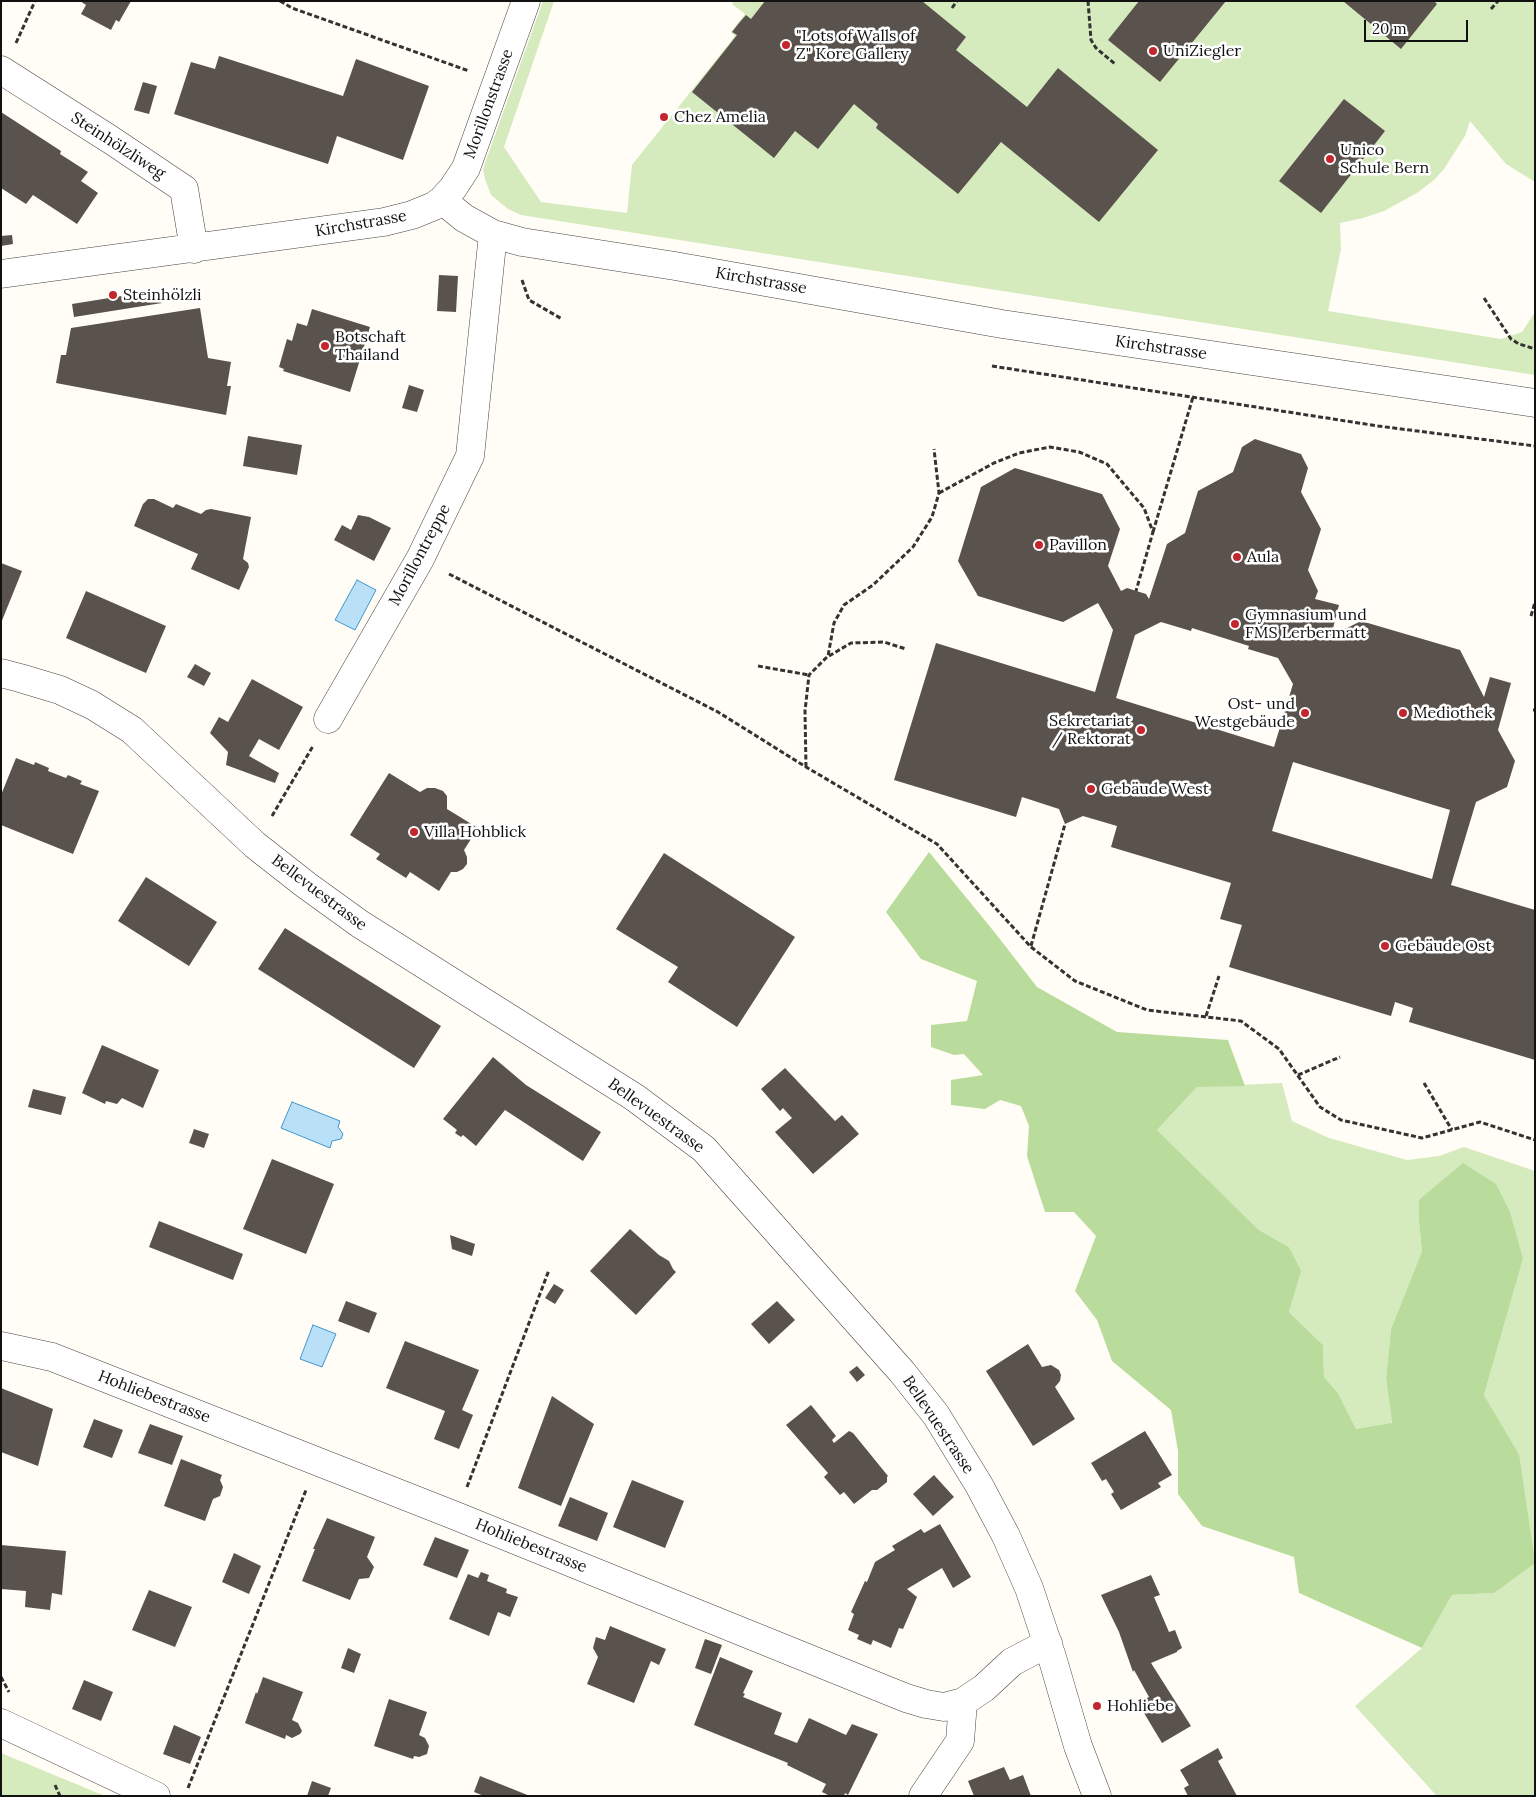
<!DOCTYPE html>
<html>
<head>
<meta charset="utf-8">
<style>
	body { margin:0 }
	#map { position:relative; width:1536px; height:1797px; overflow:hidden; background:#fffdf5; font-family:Lora,serif }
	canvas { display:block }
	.frame { position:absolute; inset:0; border:2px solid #111; pointer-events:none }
	.scale { position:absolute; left:1364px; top:20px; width:104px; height:22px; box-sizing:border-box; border:2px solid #111; border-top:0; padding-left:6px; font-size:15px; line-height:18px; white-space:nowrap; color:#111; -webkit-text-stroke:4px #fff; paint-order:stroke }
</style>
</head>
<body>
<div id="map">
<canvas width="1536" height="1797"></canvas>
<div class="frame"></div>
<div class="scale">20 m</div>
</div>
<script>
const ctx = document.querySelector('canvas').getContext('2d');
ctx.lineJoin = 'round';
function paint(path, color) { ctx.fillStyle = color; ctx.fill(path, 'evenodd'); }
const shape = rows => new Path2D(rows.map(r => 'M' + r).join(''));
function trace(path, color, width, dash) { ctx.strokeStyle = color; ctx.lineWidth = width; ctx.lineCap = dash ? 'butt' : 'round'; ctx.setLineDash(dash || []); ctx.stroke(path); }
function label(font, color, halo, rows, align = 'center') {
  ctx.font = font + ' Lora,serif'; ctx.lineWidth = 5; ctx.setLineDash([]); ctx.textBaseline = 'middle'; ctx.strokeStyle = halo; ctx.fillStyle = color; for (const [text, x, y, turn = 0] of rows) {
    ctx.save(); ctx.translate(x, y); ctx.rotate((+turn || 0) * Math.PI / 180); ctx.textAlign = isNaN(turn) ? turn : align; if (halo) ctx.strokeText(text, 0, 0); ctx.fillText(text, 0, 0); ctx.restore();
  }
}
paint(shape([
	[543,1,554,1,504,147,541,202,627,213,632,165,735,36,731,32,745,14,732,4,734,1,1535,1,1535,182,1506,164,1470,121,1465,136,1444,169,1434,180,1417,193,1384,211,1363,218,1340,223,1341,249,1328,311,1501,339,1522,332,1535,312,1535,375,521,215,508,209,491,195,485,179,483,169],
	[1282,1083,1292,1121,1329,1138,1407,1160,1439,1156,1464,1147,1535,1171,1535,1796,1435,1796,1435,1794,1355,1706,1422,1648,1452,1595,1494,1593,1519,1454,1484,1395,1523,1259,1419,1222,1422,1251,1391,1329,1386,1379,1392,1424,1356,1429,1338,1393,1324,1377,1323,1345,1289,1312,1300,1271,1289,1247,1259,1230,1157,1130,1197,1087],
	[1,1753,105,1796,1,1796]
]), '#d5ebbd');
paint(shape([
	[929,852,996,934,1037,987,1117,1032,1228,1040,1245,1086,1197,1087,1157,1130,1259,1230,1289,1247,1301,1271,1289,1312,1323,1345,1324,1377,1338,1393,1356,1429,1392,1423,1386,1379,1391,1329,1422,1251,1419,1222,1419,1200,1463,1163,1496,1184,1510,1212,1523,1259,1484,1395,1519,1454,1535,1563,1494,1593,1452,1595,1422,1648,1299,1593,1294,1557,1202,1526,1178,1494,1178,1451,1171,1410,1112,1361,1097,1320,1075,1291,1096,1236,1074,1212,1045,1212,1027,1156,1029,1126,1021,1106,1000,1100,985,1109,951,1105,951,1080,983,1075,964,1054,954,1055,931,1047,931,1025,967,1021,977,981,921,959,886,912]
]), '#b9dc9c');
const water = shape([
	[357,580,376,590,355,630,335,620,357,580],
	[292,1102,340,1121,338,1127,343,1134,341,1139,332,1141,330,1148,281,1128,292,1102],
	[313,1325,336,1334,322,1367,300,1359,313,1325]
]);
paint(water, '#b9e0f7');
trace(water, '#3f96cf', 1);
paint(shape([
	[80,1,131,1,119,22,116,20,111,30,81,14,86,5],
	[765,1,922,1,966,37,956,50,1027,107,1058,68,1158,150,1099,222,1001,142,958,194,876,128,878,124,854,104,818,149,795,131,774,158,692,92,737,35,732,32,739,23,746,15,751,19],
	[1139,1,1226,1,1160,82,1108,40],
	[1343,1,1434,1,1437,4,1401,49],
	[219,56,343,96,356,59,429,86,403,160,337,136,328,164,174,114,191,62,215,69],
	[143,82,157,86,149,114,134,110],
	[1344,99,1385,131,1321,213,1279,181],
	[1,112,61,151,60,154,88,172,81,181,98,193,77,224,33,195,26,204,1,188],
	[12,235,13,244,1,246,1,236],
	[439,275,458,276,456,312,437,311],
	[159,290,162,303,74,317,72,304],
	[200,308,208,358,231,362,227,386,231,386,226,415,56,383,61,355,66,355,71,328],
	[312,309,370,327,350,392,283,371,284,369,279,367,287,339,292,341,297,323,307,326],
	[409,385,424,390,417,412,402,408],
	[248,436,302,445,297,475,243,466],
	[1255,439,1301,454,1308,468,1301,492,1321,529,1308,570,1318,591,1315,599,1339,605,1331,636,1361,621,1460,650,1484,697,1490,677,1511,683,1498,730,1515,761,1507,787,1476,802,1451,885,1535,910,1535,1060,1409,1022,1413,1008,1395,1002,1391,1016,1229,967,1242,925,1220,919,1231,883,1111,847,1117,826,1083,816,1065,824,1059,809,1022,797,1016,817,894,780,936,643,1095,692,1113,630,1098,603,1063,622,978,596,958,561,981,487,1015,468,1102,494,1120,529,1108,566,1121,591,1127,588,1146,594,1149,599,1167,544,1185,533,1198,491,1233,472,1242,447],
	[1161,622,1191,631,1192,628,1249,646,1248,649,1278,658,1293,684,1274,747,1116,698,1135,635],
	[1293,762,1450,810,1432,879,1272,831],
	[148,499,154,499,173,508,176,504,201,514,206,510,211,509,251,517,243,559,248,563,249,567,239,590,191,569,198,554,134,526,143,504],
	[358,515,369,517,391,528,374,561,334,540,342,525,351,530],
	[1,563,22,571,1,623],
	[86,591,166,626,146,673,66,638],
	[195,664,211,673,204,686,187,677],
	[252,679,303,707,279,750,259,739,249,756,279,773,275,783,226,765,228,752,210,733,219,717,228,722],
	[16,758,34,765,35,762,49,768,48,771,66,778,68,775,82,781,80,784,99,791,73,854,1,825,1,795],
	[389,773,420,792,427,788,435,788,443,791,447,796,447,809,478,828,464,850,467,857,467,864,463,869,457,872,451,872,439,891,410,872,406,878,376,859,380,854,350,835],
	[664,853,795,937,737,1027,668,982,678,967,616,929],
	[146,877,217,922,189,966,118,921],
	[285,928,441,1026,414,1068,258,969],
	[102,1045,159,1070,143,1108,122,1098,117,1104,106,1101,105,1104,82,1093],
	[493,1057,526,1085,601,1132,583,1161,505,1110,476,1146,463,1135,461,1137,455,1133,457,1130,443,1119],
	[785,1068,835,1121,842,1115,859,1134,813,1174,775,1132,792,1118,783,1108,780,1111,761,1089],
	[33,1089,66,1097,61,1115,28,1107],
	[194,1129,209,1134,204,1148,189,1143],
	[272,1159,334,1184,306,1254,243,1229],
	[159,1221,243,1254,233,1280,149,1247],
	[630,1229,659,1255,669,1261,673,1269,676,1272,636,1315,590,1271],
	[450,1235,475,1244,472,1256,452,1249],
	[554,1284,564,1290,555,1304,545,1298],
	[346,1301,377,1313,369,1333,338,1321],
	[777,1301,795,1320,769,1344,751,1324],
	[405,1341,479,1370,462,1410,473,1415,459,1449,434,1439,445,1411,386,1388],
	[1028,1344,1042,1367,1051,1365,1059,1370,1061,1375,1060,1381,1055,1387,1075,1419,1033,1446,986,1371],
	[857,1366,865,1375,857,1382,849,1372],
	[1,1388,53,1409,38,1466,1,1452],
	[552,1396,594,1424,561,1506,518,1488],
	[811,1405,836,1436,832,1440,834,1443,849,1431,853,1433,888,1476,887,1477,887,1482,877,1490,872,1490,854,1504,844,1492,840,1495,824,1477,828,1473,786,1425],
	[94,1419,123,1430,112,1458,83,1447],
	[150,1424,183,1436,172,1465,138,1453],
	[1145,1431,1172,1475,1158,1483,1161,1487,1121,1510,1111,1494,1114,1492,1106,1479,1102,1481,1091,1463],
	[181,1459,222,1475,220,1480,223,1487,220,1496,213,1499,205,1521,164,1506],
	[934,1475,954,1497,933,1516,913,1494],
	[632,1480,684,1501,665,1548,613,1527],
	[570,1497,608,1513,597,1541,558,1526],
	[327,1518,375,1537,367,1557,374,1567,369,1578,359,1579,350,1600,302,1581,315,1549,313,1549],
	[940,1524,971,1577,953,1588,942,1568,907,1589,917,1597,903,1629,899,1628,891,1648,873,1640,871,1645,857,1639,859,1635,848,1630,854,1614,851,1612,865,1581,867,1582,875,1562,895,1550,892,1546,921,1529,924,1533],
	[435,1537,469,1550,457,1578,423,1565],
	[1,1545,66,1551,62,1595,52,1593,50,1610,25,1607,26,1591,1,1589],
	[234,1553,261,1566,249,1594,222,1582],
	[481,1572,489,1575,487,1581,507,1589,506,1593,518,1597,510,1617,498,1612,489,1636,449,1619,468,1574,478,1578],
	[1151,1575,1160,1595,1154,1597,1169,1632,1175,1630,1182,1648,1177,1651,1177,1652,1151,1663,1191,1726,1162,1743,1138,1703,1149,1697,1134,1670,1133,1672,1119,1632,1101,1595],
	[149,1590,192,1607,175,1647,132,1630],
	[610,1626,666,1649,659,1665,651,1661,634,1703,587,1684,598,1657,593,1648,596,1637,605,1640],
	[705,1639,722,1645,711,1674,695,1668],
	[348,1648,361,1654,354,1673,341,1668],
	[720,1657,753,1671,743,1693,745,1694,743,1697,782,1713,774,1734,797,1743,809,1718,846,1735,852,1724,878,1734,848,1795,845,1793,844,1796,830,1796,822,1792,826,1784,787,1765,788,1763,694,1725],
	[263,1677,303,1692,292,1720,298,1723,302,1731,300,1734,292,1738,286,1735,285,1739,245,1723,256,1692,257,1694],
	[84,1680,113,1692,101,1721,72,1709],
	[389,1699,427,1712,419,1735,425,1738,429,1746,427,1754,419,1757,414,1756,413,1759,374,1746],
	[174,1725,201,1737,190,1764,163,1754],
	[1218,1748,1223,1758,1218,1761,1237,1796,1188,1796,1184,1788,1189,1785,1180,1770],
	[1004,1767,1010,1780,1023,1775,1031,1796,974,1796,968,1781],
	[480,1776,530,1796,484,1796,474,1792],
	[312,1781,331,1788,328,1796,307,1796]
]), '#5a524d');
const minor = shape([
	[1,70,111,140,184,189,194,249],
	[442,200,464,218,493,234,522,242,675,266,1002,324,1535,403],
	[1,274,384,222,412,215,434,206,442,200,453,188,466,168,526,1],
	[1,673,20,678,60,690,92,705,132,730,255,845,306,885,360,924,634,1097,704,1149,902,1372,936,1415,979,1485,1006,1536,1029,1588,1052,1657,1078,1746,1097,1796],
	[328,719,420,559,470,456,493,234],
	[1,1346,52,1357,456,1516,906,1698,926,1704,944,1707,963,1702,984,1688,1012,1662,1048,1643],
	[1,1723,156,1796],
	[923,1796,960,1741,963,1702]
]);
trace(minor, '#444', 29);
trace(shape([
	[280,1,292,8,469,71],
	[1088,1,1091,40,1096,48,1115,64],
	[952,8,957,1],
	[1491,9,1498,1],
	[16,43,35,1],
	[522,280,529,300,562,319],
	[1484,298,1511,339,1519,344,1535,349],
	[992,366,1378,426,1535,446],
	[939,493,994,463,1019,453,1050,447,1079,452,1107,464,1144,508,1153,532,1136,591],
	[1153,532,1193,397],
	[449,574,718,712,806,767,937,844,1031,947,1075,981,1147,1010,1241,1021,1279,1049,1320,1107,1341,1120,1422,1138,1480,1122,1535,1140],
	[1531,616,1535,602],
	[829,656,851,643,884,642,906,649],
	[758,666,809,675],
	[1533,710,1535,710],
	[806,767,805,711,809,675,828,656,834,623,844,605,873,585,913,547,932,517,939,493,934,449],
	[272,816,313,746],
	[1031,946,1065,824],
	[1206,1016,1219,976],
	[1298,1075,1340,1057],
	[1424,1083,1452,1130],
	[467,1487,549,1270],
	[1,1677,9,1692],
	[55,1785,60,1796],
	[188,1788,306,1490]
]), '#333', 3, [5, 2.5]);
trace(minor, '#fff', 28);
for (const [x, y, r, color] of [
	[786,45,5,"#c4262e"],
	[1153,51,5,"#c4262e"],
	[664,117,5,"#c4262e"],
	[1330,159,5,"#c4262e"],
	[113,295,5,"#c4262e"],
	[325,346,5,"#c4262e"],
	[1039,545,5,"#c4262e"],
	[1237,557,5,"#c4262e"],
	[1235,624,5,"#c4262e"],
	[1305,713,5,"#c4262e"],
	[1403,713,5,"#c4262e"],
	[1141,730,5,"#c4262e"],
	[1091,789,5,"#c4262e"],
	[414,832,5,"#c4262e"],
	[1385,946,5,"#c4262e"],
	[1097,1706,5,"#c4262e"]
]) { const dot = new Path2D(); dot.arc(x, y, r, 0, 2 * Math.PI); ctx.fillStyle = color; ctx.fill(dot); trace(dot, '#fff', 2); }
label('16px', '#111', '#fff', [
	["\"Lots of Walls of",796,36],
	["Z\" Kore Gallery",796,54],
	["UniZiegler",1163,51],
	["Chez Amelia",674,117],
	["Unico",1340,150],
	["Schule Bern",1340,168],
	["Steinhölzli",123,295],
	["Botschaft",335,337],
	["Thailand",335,355],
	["Pavillon",1049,545],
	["Aula",1247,557],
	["Gymnasium und",1245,615],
	["FMS Lerbermatt",1245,633],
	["Ost- und",1295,704,"right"],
	["Westgebäude",1295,722,"right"],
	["Mediothek",1413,713],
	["Sekretariat",1131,721,"right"],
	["/ Rektorat",1131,739,"right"],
	["Gebäude West",1101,789],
	["Villa Hohblick",424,832],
	["Gebäude Ost",1395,946],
	["Hohliebe",1107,1706]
], 'left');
label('16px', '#111', '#fff', [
	["Morillonstrasse",489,104,-70],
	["Steinhölzliweg",118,146,33],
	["Kirchstrasse",361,224,-10],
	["Kirchstrasse",761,281,10],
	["Kirchstrasse",1161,348,8],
	["Morillontreppe",420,555,-62],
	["Bellevuestrasse",319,893,37],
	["Bellevuestrasse",656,1116,36],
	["Hohliebestrasse",154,1397,21],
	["Bellevuestrasse",938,1425,56],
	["Hohliebestrasse",531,1546,22]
]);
</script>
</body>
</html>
